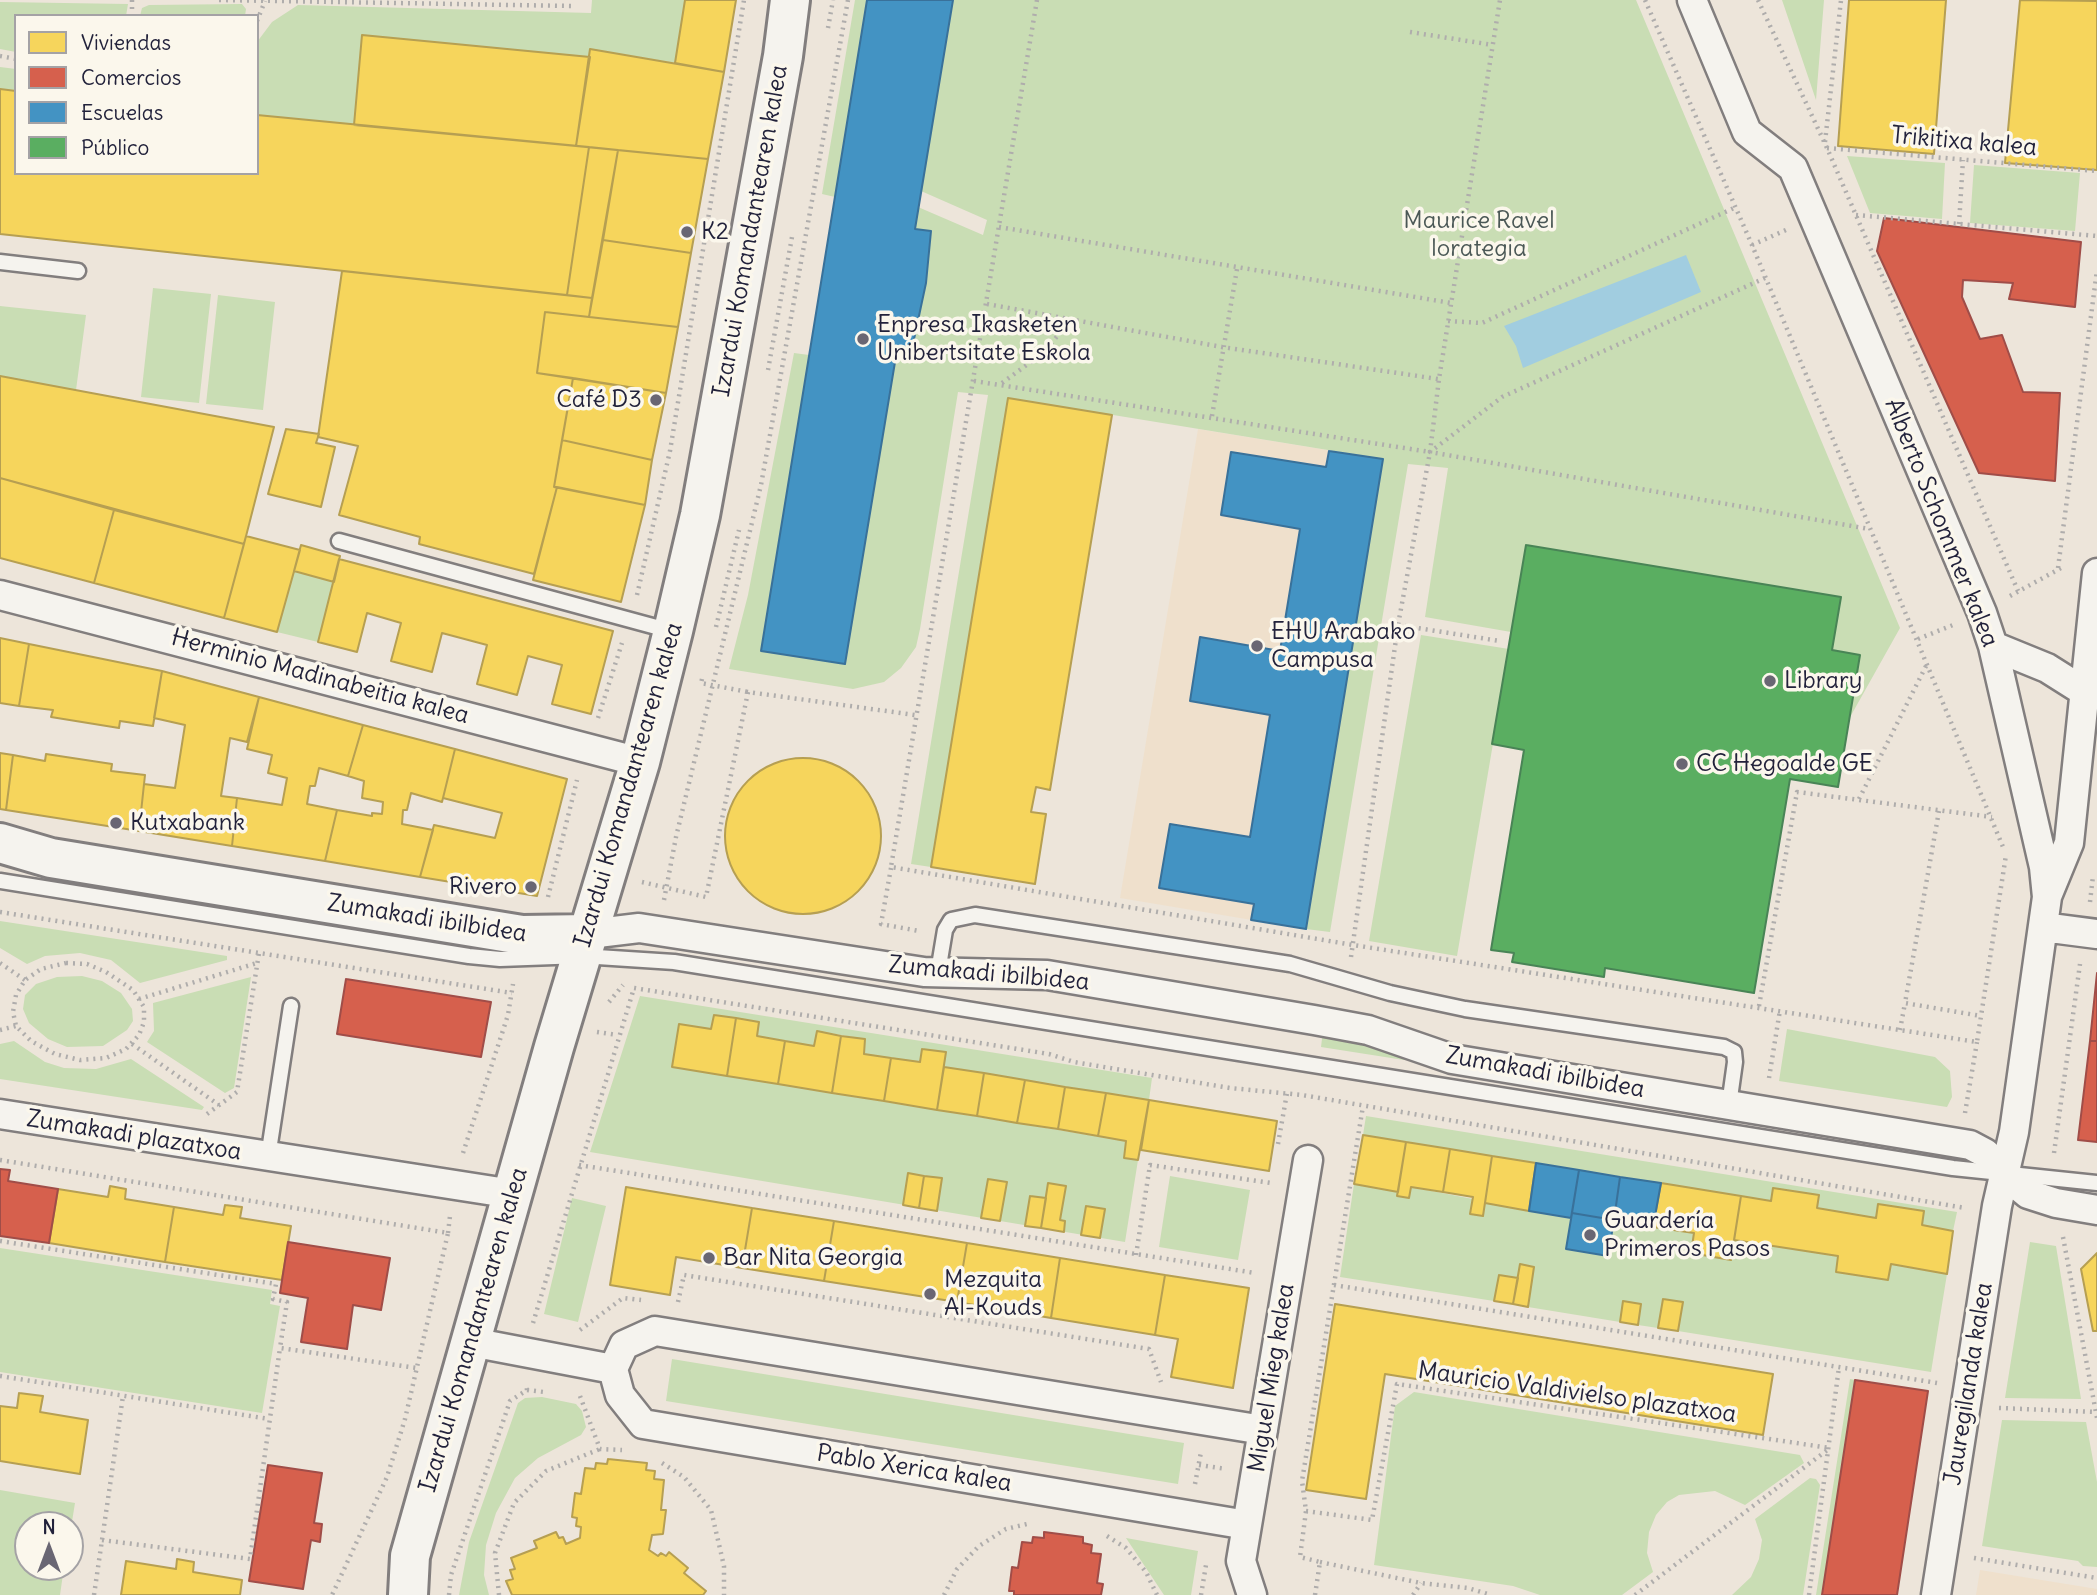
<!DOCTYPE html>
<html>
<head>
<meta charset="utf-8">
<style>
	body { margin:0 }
	#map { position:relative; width:2097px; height:1595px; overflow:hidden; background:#ede5da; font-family:Delius,sans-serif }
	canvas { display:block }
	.legend { position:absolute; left:14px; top:14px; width:245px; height:161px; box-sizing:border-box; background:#fbf7ec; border:2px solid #a4a2a5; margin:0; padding:9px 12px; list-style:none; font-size:21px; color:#22223b }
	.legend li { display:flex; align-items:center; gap:14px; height:35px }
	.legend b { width:35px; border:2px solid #a4a2a5 }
	.north { position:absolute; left:14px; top:1511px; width:70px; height:70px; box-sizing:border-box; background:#fbf7ec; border:2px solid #a4a2a5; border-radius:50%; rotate:0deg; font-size:19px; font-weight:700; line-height:28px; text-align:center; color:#22223b }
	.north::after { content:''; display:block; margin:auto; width:24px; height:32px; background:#696673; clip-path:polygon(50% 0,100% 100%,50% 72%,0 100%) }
</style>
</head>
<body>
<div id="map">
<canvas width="2097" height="1595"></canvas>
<ul class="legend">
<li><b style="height:19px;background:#f6d55c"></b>Viviendas</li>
<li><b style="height:19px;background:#d6604d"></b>Comercios</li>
<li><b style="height:19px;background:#4393c3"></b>Escuelas</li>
<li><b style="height:19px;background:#5aae61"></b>Público</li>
</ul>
<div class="north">N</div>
</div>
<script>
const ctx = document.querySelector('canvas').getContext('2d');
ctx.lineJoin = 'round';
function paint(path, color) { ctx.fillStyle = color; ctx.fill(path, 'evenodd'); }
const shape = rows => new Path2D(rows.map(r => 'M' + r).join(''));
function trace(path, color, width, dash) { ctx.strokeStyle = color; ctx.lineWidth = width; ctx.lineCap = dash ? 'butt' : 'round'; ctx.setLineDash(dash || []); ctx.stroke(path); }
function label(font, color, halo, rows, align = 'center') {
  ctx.font = font + ' Delius,sans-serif'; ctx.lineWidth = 7; ctx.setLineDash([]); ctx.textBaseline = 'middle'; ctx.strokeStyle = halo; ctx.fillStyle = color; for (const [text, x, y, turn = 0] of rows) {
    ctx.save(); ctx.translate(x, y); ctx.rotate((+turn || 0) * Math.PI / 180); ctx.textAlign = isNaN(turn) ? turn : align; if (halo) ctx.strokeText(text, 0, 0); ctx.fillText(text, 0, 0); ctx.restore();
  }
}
paint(shape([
	[1198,429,1383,459,1306,929,1120,898],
	[1980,1570,2097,1589,2097,1595,1976,1595]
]), '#efe0cc');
paint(shape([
	[592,0,685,0,675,63,591,49,590,57,362,35,354,125,257,115,257,42,272,22,298,5,591,13],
	[855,0,867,0,835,197,822,194],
	[953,0,1636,0,1900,628,1849,719,1832,650,1840,597,1526,545,1511,632,1425,617,1448,468,1408,464,1330,932,1306,929,1383,459,1009,398,931,867,911,864,988,395,958,392,920,629,916,647,901,668,884,682,853,689,729,669,748,595,794,353,809,355,761,651,845,664,896,356,910,358,926,283,931,232,915,229,918,207,983,235,987,220,921,191],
	[1782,0,1824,0,1816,100],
	[0,2,128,4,126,16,16,16,16,52,0,49],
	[242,4,246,9,245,16,140,16,142,8,149,5],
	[0,67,16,69,16,91,0,89],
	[1847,156,1945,163,1942,219,1870,213],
	[1974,165,2080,173,2075,231,1970,223],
	[153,288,211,294,199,403,141,397],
	[218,295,275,302,263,410,206,404],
	[0,306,86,315,76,390,0,377],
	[294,571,334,582,318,642,277,632],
	[1421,635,1509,649,1457,956,1369,941],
	[0,921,227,956,227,960,140,983,111,960,80,953,45,956,27,964,0,948],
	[82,976,102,981,121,993,132,1009,133,1021,127,1030,103,1046,67,1047,48,1039,29,1023,23,1009,25,995,36,984,57,977],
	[251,977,234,1088,225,1093,147,1042,154,1031,153,1003],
	[640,996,1152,1078,1149,1100,944,1067,946,1052,922,1049,920,1062,864,1054,865,1039,817,1031,814,1046,757,1036,759,1022,714,1015,711,1029,679,1024,672,1067,1126,1141,1124,1158,1138,1160,1125,1242,590,1152],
	[1787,1029,1935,1057,1950,1071,1952,1097,1947,1107,1779,1081],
	[1323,1031,1406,1055,1404,1060,1321,1047],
	[14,1041,45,1062,64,1068,96,1069,131,1059,204,1107,202,1110,0,1079,0,1044],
	[1366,1116,1957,1212,1953,1231,1922,1225,1923,1211,1878,1204,1876,1218,1817,1208,1819,1195,1796,1191,1773,1188,1771,1201,1363,1135],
	[1170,1176,1250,1190,1238,1260,1159,1247],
	[1354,1184,1398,1192,1398,1196,1409,1198,1411,1187,1571,1218,1566,1249,1614,1220,1694,1233,1691,1253,1731,1260,1734,1240,1838,1256,1836,1272,1888,1280,1891,1264,1947,1274,1931,1372,1678,1331,1682,1302,1663,1299,1658,1328,1638,1325,1641,1304,1623,1301,1620,1322,1528,1307,1534,1267,1521,1264,1518,1278,1499,1276,1494,1301,1340,1277],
	[572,1198,606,1206,578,1322,544,1314],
	[2030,1242,2056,1246,2081,1399,2005,1398],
	[0,1248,272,1290,270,1304,280,1306,262,1413,0,1372],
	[672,1359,1184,1443,1178,1484,666,1401],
	[1850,1379,1855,1380,1822,1595,1816,1595],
	[1414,1392,1800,1455,1804,1463,1745,1505,1715,1491,1679,1495,1667,1502,1656,1515,1649,1532,1647,1553,1653,1572,1622,1595,1540,1595,1513,1586,1374,1565,1395,1406],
	[542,1397,576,1404,582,1411,586,1427,581,1435,538,1458,515,1478,496,1513,486,1545,484,1575,489,1595,459,1595,469,1542,518,1403,525,1398],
	[2002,1420,2086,1422,2097,1482,2097,1567,2083,1566,2078,1561,1982,1546],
	[1810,1478,1816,1479,1820,1485,1803,1595,1732,1595,1751,1577,1759,1559,1762,1540,1755,1519],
	[0,1490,75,1503,70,1534,70,1525,28,1525,28,1567,64,1567,60,1595,0,1595],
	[1126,1538,1198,1551,1191,1595,1164,1595]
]), '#c9ddb4');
paint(shape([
	[1686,255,1701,292,1523,368,1516,346,1504,326]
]), '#a1cde0');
const homes = shape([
	[685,0,736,0,724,72,675,63,685,0],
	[1849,0,1946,0,1934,154,1838,146,1849,0],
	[2020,0,2097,1,2097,170,2005,163,2020,0],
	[362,35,590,57,576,146,354,125,362,35],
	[590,49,724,72,708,159,576,146,590,49],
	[0,89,16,91,16,173,257,173,257,115,589,147,567,295,0,234,0,89],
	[589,147,618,150,592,298,567,295,589,147],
	[618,150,708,159,691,253,603,240,618,150],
	[603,240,691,253,678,327,589,317,603,240],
	[342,271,592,298,589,317,545,312,537,373,573,378,554,487,557,487,534,574,419,544,420,537,339,515,358,446,318,437,342,271],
	[545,312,678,327,666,393,537,373,545,312],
	[0,376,274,427,244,544,0,478,0,376],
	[573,378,666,393,652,460,562,440,573,378],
	[1008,398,1112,415,1050,790,1036,787,1031,812,1046,814,1035,884,931,867,1008,398],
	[286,429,319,434,316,443,335,447,321,507,268,494,286,429],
	[562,440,652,460,645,505,554,487,562,440],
	[0,478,114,510,94,583,0,558,0,478],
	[557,487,645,505,621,602,533,580,557,487],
	[114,510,244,544,224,618,94,583,114,510],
	[246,536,300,550,277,632,224,618,246,536],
	[301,545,340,556,334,582,294,571,301,545],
	[339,559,613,631,591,714,552,704,562,665,528,656,517,695,477,684,487,645,442,633,432,672,391,661,401,623,367,613,357,652,318,642,339,559],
	[0,638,29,644,19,706,0,703,0,638],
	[29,644,162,671,153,726,120,721,119,728,51,717,53,710,19,706,29,644],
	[162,671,259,697,247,742,230,738,221,796,237,798,232,846,139,831,144,784,175,788,185,725,154,718,162,671],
	[259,697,363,725,348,776,319,768,315,786,310,786,307,804,337,810,325,861,232,846,237,798,282,805,287,778,268,773,272,755,247,749,259,697],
	[363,725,455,749,442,802,411,793,407,810,403,810,402,824,433,830,420,877,325,861,337,810,372,816,372,813,382,814,383,802,362,798,364,781,348,776,363,725],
	[455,749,567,779,537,896,420,877,434,825,495,838,502,813,443,798,455,749],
	[0,753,13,755,6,810,0,809,0,753],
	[46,754,112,764,111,771,145,775,139,831,6,810,13,755,45,761,46,754],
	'725 836a78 78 0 1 1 156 0a78 78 0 1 1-156 0Z',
	[714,1015,736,1018,727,1076,672,1067,679,1024,711,1029,714,1015],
	[736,1018,759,1022,757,1036,785,1041,778,1084,727,1076,736,1018],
	[817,1031,841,1036,832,1093,778,1084,785,1041,814,1046,817,1031],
	[841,1036,865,1039,864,1054,891,1058,884,1101,832,1093,841,1036],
	[922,1049,946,1052,937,1110,884,1101,891,1058,920,1062,922,1049],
	[944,1067,984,1073,977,1116,937,1110,944,1067],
	[984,1073,1025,1080,1017,1123,977,1116,984,1073],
	[1025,1080,1065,1087,1058,1129,1017,1123,1025,1080],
	[1065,1087,1106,1093,1098,1136,1058,1129,1065,1087],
	[1106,1093,1149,1100,1138,1160,1124,1158,1126,1141,1098,1136,1106,1093],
	[1149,1100,1277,1121,1269,1171,1141,1150,1149,1100],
	[1363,1135,1406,1142,1398,1192,1354,1184,1363,1135],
	[1406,1142,1450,1149,1443,1192,1411,1187,1409,1198,1397,1196,1406,1142],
	[1450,1149,1492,1156,1483,1216,1470,1214,1473,1197,1443,1192,1450,1149],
	[1492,1156,1536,1163,1529,1211,1485,1203,1492,1156],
	[908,1173,924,1176,919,1208,903,1205,908,1173],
	[924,1176,942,1178,937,1211,919,1208,924,1176],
	[988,1179,1007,1182,1000,1221,981,1218,988,1179],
	[1048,1183,1066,1186,1060,1220,1065,1221,1064,1232,1041,1228,1048,1183],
	[1661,1183,1741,1196,1731,1260,1691,1253,1694,1233,1653,1227,1661,1183],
	[110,1186,126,1189,125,1199,174,1207,165,1262,49,1243,58,1189,108,1197,110,1186],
	[626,1187,752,1208,742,1268,676,1257,670,1295,610,1285,626,1187],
	[1773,1188,1819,1195,1817,1208,1876,1218,1878,1204,1924,1211,1922,1225,1953,1231,1947,1274,1891,1264,1888,1280,1836,1272,1838,1256,1734,1240,1741,1196,1771,1201,1773,1188],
	[1030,1196,1046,1198,1041,1228,1025,1226,1030,1196],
	[225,1205,242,1207,240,1218,291,1226,282,1280,165,1262,174,1207,223,1215,225,1205],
	[1086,1206,1105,1209,1100,1238,1081,1235,1086,1206],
	[752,1208,834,1221,824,1281,742,1268,752,1208],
	[834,1221,967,1243,957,1302,824,1281,834,1221],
	[967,1243,1060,1258,1051,1318,957,1302,967,1243],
	[2097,1253,2097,1331,2093,1331,2081,1269,2097,1253],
	[1060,1258,1165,1275,1155,1335,1051,1318,1060,1258],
	[1520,1264,1534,1267,1528,1307,1513,1304,1520,1264],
	[1165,1275,1249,1288,1233,1388,1171,1377,1178,1339,1155,1335,1165,1275],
	[1499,1275,1518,1278,1513,1304,1494,1301,1499,1275],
	[1663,1299,1683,1302,1678,1331,1658,1328,1663,1299],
	[1623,1301,1641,1304,1638,1325,1620,1322,1623,1301],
	[1335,1304,1773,1374,1763,1435,1385,1374,1366,1499,1306,1490,1335,1304],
	[19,1393,43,1396,40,1412,88,1420,80,1474,0,1461,0,1406,17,1408,19,1393],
	[608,1459,647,1463,646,1470,655,1471,654,1479,664,1480,661,1510,666,1510,663,1534,652,1535,649,1550,658,1556,661,1553,666,1556,669,1552,688,1568,684,1573,706,1591,703,1595,512,1595,506,1581,513,1579,510,1570,515,1569,511,1558,537,1548,534,1541,556,1532,559,1538,563,1537,566,1544,580,1538,581,1527,576,1526,577,1518,572,1517,575,1493,581,1494,585,1468,595,1469,596,1463,607,1464,608,1459],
	[177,1559,194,1562,193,1572,242,1580,240,1595,121,1595,126,1561,176,1569,177,1559]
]);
paint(homes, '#f6d55c');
trace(homes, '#b69f52', 2);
const shops = shape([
	[1884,218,2081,242,2075,307,2009,299,2013,283,1963,280,1962,297,1980,339,2002,335,2023,392,2060,393,2055,481,1979,473,1877,251,1884,218],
	[2097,973,2097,1041,2090,1041,2097,973],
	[346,979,491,1002,481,1057,337,1034,346,979],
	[2090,1041,2097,1041,2097,1142,2078,1140,2090,1041],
	[0,1169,10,1170,8,1181,58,1189,49,1243,0,1236,0,1169],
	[288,1242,390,1258,381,1310,353,1305,347,1349,301,1342,308,1298,280,1293,288,1242],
	[1855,1380,1928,1391,1897,1595,1822,1595,1855,1380],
	[268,1465,322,1473,314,1523,322,1524,320,1542,311,1540,303,1589,249,1581,268,1465],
	[1044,1532,1083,1537,1083,1543,1092,1545,1091,1553,1101,1554,1097,1583,1103,1584,1101,1595,1014,1595,1014,1591,1009,1591,1012,1567,1018,1568,1022,1542,1032,1543,1033,1537,1044,1538,1044,1532]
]);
paint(shops, '#d6604d');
trace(shops, '#a04d48', 2);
const schools = shape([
	[867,0,953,0,915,229,931,231,926,283,910,358,896,356,845,664,761,651,867,0],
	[1329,451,1383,459,1306,929,1251,920,1254,904,1159,888,1170,824,1250,837,1270,715,1190,701,1200,637,1280,651,1300,529,1221,515,1231,452,1326,467,1329,451],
	[1536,1163,1579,1170,1571,1218,1529,1211,1536,1163],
	[1579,1170,1620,1177,1614,1220,1572,1213,1579,1170],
	[1620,1177,1661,1183,1653,1227,1614,1220,1620,1177],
	[1572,1213,1614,1220,1608,1256,1566,1249,1572,1213]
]);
paint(schools, '#4393c3');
trace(schools, '#39719a', 2);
const public = shape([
	[1526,545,1841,597,1832,650,1860,655,1838,787,1790,779,1754,993,1605,968,1604,977,1512,962,1514,953,1491,950,1524,750,1492,744,1526,545]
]);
paint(public, '#5aae61');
trace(public, '#498456', 2);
const lane = shape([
	[0,262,78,271],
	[339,541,671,631],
	[0,881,469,956,500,959,582,956,674,962,1953,1168,2097,1183],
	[938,972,945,930,951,920,975,915,1290,964,1390,993,1465,1009,1724,1047,1734,1052,1735,1062,1729,1105],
	[268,1157,291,1006]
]);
const street = shape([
	[1692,0,1747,132,1793,168,1982,613,1993,646,2044,867,2047,897,2014,1132,1997,1206,1936,1595],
	[0,595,640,762],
	[1993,646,2047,668,2085,692],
	[2048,894,2069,843,2097,573],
	[2043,927,2097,934],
	[589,934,639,928,924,972,1047,975,1314,1020,1368,1030,1452,1059,1970,1145,1985,1153,2004,1174,2028,1194,2056,1203,2097,1210],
	[0,1114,513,1194],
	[471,1342,613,1369],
	[1247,1525,643,1424,620,1395,613,1369,624,1345,655,1331,1263,1430],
	[1252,1595,1241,1561,1308,1160]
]);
const secondary = shape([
	[0,843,51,858,522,935,589,934],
	[408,1595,410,1556,554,1047,640,762,673,631,700,515,783,56,790,0]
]);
trace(lane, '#827e7e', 19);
trace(street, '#827e7e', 33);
trace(secondary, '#827e7e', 44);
trace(shape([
	[219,0,572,6],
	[1037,0,891,867,1353,945,1977,1042,2006,855],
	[1645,0,1752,245,2003,847],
	[1758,0,1827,148,2018,591],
	[132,16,132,0],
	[257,21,265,1],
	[828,28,833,0],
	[1410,32,1493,45],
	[0,56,16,59],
	[1825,142,1841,0],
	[1827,148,2097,171],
	[1856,215,2097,236],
	[1959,224,1963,160],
	[999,227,1451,303],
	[1752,245,1786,230],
	[1765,278,1502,397,1430,452,1869,529],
	[987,304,1222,347,1438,379],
	[1448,321,1482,323,1734,208],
	[768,370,792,237],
	[974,381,1430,452],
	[1002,383,1043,353,1070,321],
	[1212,416,1237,269],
	[2058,568,2097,270],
	[637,595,670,451,744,0],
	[2010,596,2061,568],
	[1398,625,1500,641],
	[716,627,739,530],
	[1918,639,1953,625],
	[702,679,701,683,748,692],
	[598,718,622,643],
	[1859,799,1927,664],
	[1939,811,1905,1003,1981,1016],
	[891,868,881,924,919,931],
	[642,882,706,897,748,692,915,715],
	[548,897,577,780],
	[664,900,676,837,761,485,848,0],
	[2090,902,2093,876],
	[0,912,512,993],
	[1351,957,1398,625,1430,452,1439,379,1500,0],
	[0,963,25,980],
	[66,963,87,964,106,972,133,990,144,1007,144,1022,139,1035,126,1049,106,1058,80,1060,55,1054,31,1041,16,1026,13,1012,16,995,25,980,41,969,66,963],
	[139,999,257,963],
	[609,1002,623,985],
	[1759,1006,1797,792,1992,817],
	[0,1030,16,1026],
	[1900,1030,1905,1003],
	[597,1032,617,1035],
	[132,1044,219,1105],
	[1769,1078,1780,1010],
	[1965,1113,1977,1042],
	[207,1114,237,1092,259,953],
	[1278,1144,1287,1093],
	[463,1153,508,1015,513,984],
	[2054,1153,2080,964],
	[0,1160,448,1233,405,1419,387,1477,332,1595],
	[579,1165,1255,1273],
	[448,1233,450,1216],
	[2063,1237,2097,1418],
	[0,1241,276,1284,273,1299,287,1302,280,1348],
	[1136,1255,1150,1165,1271,1183],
	[1334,1285,1937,1383],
	[678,1302,684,1275,1149,1349,1161,1382],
	[533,1323,634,988,1049,1054,1074,1062,1230,1088,1302,1095,1965,1208],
	[580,1330,623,1298,641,1300],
	[0,1376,269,1419],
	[527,1390,544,1392],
	[580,1396,600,1449,622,1450],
	[1999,1408,2096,1412],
	[662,1463,684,1477,711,1510,724,1566,724,1595],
	[1199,1465,1226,1469],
	[1195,1484,1201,1452],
	[1306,1511,1372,1520,1397,1384,1830,1448],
	[1107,1536,1126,1548,1146,1572,1157,1595],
	[102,1540,250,1559,280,1348,417,1368],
	[1974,1558,2097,1578],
	[1320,1562,1421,1583,1468,1588,1491,1595],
	[94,1595,123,1396],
	[449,1595,451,1575,510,1401,527,1390,526,1384],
	[499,1595,495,1553,514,1503,546,1471,600,1449],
	[944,1595,957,1569,979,1546,1006,1529,1027,1524],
	[1201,1595,1206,1565],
	[1315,1595,1320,1562,1300,1557,1306,1511,1302,1481,1363,1106],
	[1413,1595,1421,1583],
	[1635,1595,1830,1448],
	[1809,1595,1839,1367]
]), '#afadac', 4.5, [2, 5]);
trace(lane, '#f5f3ee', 14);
trace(street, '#f5f3ee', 28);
trace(secondary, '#f5f3ee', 38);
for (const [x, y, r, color] of [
	[687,232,7,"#696673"],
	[863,339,7,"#696673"],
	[656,400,7,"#696673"],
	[1257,646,7,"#696673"],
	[1770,681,7,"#696673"],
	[1682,764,7,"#696673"],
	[116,823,7,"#696673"],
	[531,887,7,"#696673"],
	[1590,1235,7,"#696673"],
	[709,1258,7,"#696673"],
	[930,1294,7,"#696673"]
]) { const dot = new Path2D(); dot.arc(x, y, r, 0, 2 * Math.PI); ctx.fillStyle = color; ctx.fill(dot); trace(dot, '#fbf7ec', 2.5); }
label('24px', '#22223b', '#fbf7ec', [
	["Trikitixa kalea",1964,142,5],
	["Izardui Komandantearen kalea",751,231,-80],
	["Alberto Schommer kalea",1941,523,68],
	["Herminio Madinabeitia kalea",320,677,15],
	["Izardui Komandantearen kalea",629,785,-74],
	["Zumakadi ibilbidea",427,919,9],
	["Zumakadi ibilbidea",989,974,5],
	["Zumakadi ibilbidea",1545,1073,10],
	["Zumakadi plazatxoa",134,1136,9],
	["Izardui Komandantearen kalea",474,1330,-74],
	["Miguel Mieg kalea",1272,1378,-81],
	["Jauregilanda kalea",1969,1384,-81],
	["Mauricio Valdivielso plazatxoa",1577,1393,8],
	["Pablo Xerica kalea",914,1469,9]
]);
label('24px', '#4b5856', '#fbf7ec', [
	["Maurice Ravel",1479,221],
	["lorategia",1479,249]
]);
label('24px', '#22223b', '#fbf7ec', [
	["K2",701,232],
	["Enpresa Ikasketen",877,325],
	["Unibertsitate Eskola",877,353],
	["Café D3",642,400,"right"],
	["EHU Arabako",1271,632],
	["Campusa",1271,660],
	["Library",1784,681],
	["CC Hegoalde GE",1696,764],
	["Kutxabank",130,823],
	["Rivero",517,887,"right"],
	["Guardería",1604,1221],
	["Primeros Pasos",1604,1249],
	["Bar Nita Georgia",723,1258],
	["Mezquita",944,1280],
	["Al-Kouds",944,1308]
], 'left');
</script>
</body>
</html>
